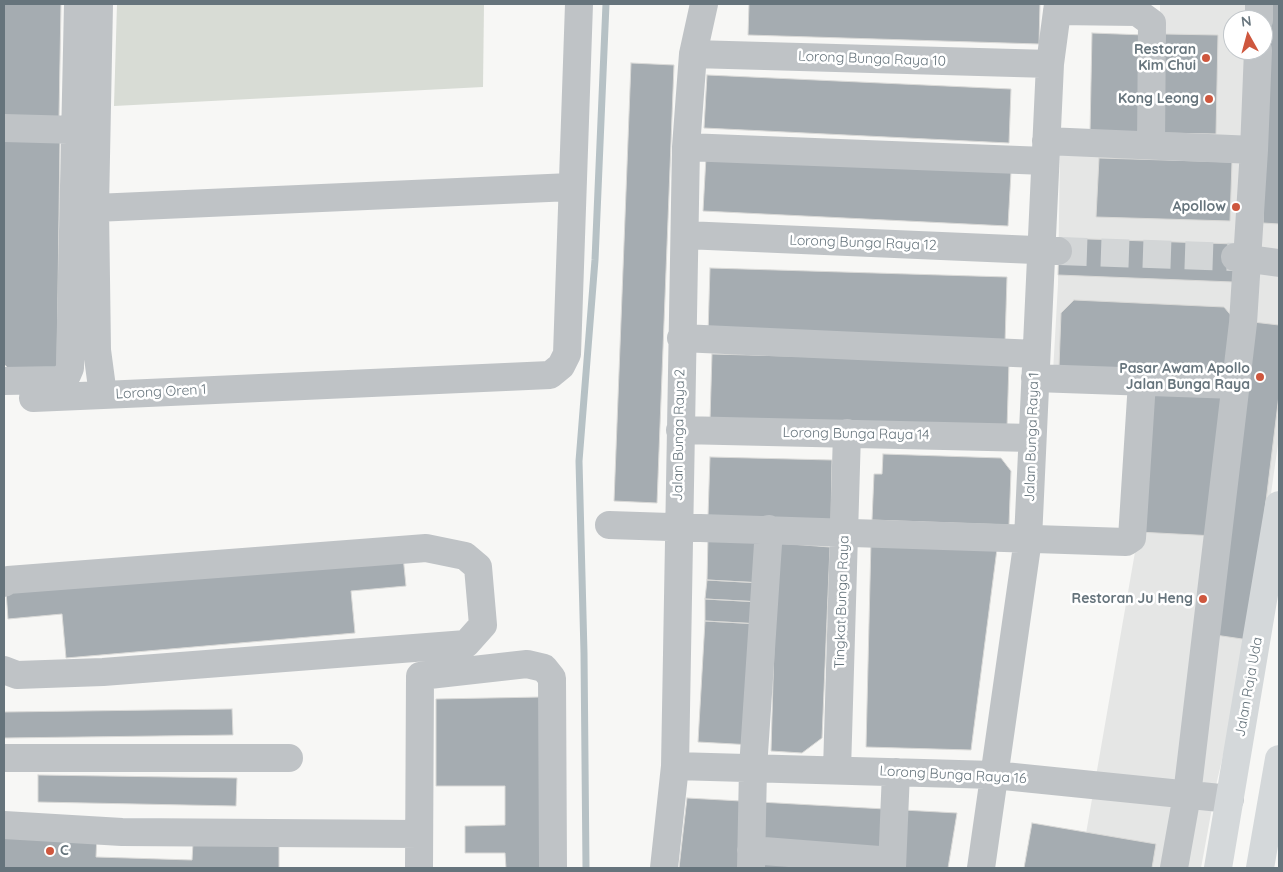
<!DOCTYPE html>
<html>
<head>
<meta charset="utf-8">
<style>
	body { margin:0 }
	#map { position:relative; width:1283px; height:872px; overflow:hidden; background:#f7f7f5; font-family:Quicksand,sans-serif }
	canvas { display:block }
	.frame { position:absolute; inset:0; border:5px solid #66747c; pointer-events:none }
	.north { position:absolute; left:1223px; top:10px; width:50px; height:50px; box-sizing:border-box; background:#fff; border:1px solid #c2c7cb; border-radius:50%; rotate:353deg; font-size:14px; font-weight:700; line-height:20px; text-align:center; color:#66747c }
	.north::after { content:''; display:block; margin:auto; width:18px; height:22px; background:#ce573e; clip-path:polygon(50% 0,100% 100%,50% 72%,0 100%) }
</style>
</head>
<body>
<div id="map">
<canvas width="1283" height="872"></canvas>
<div class="frame"></div>
<div class="north">N</div>
</div>
<script>
const ctx = document.querySelector('canvas').getContext('2d');
ctx.lineJoin = 'round';
function paint(path, color) { ctx.fillStyle = color; ctx.fill(path, 'evenodd'); }
const shape = rows => new Path2D(rows.map(r => 'M' + r).join(''));
function trace(path, color, width, dash) { ctx.strokeStyle = color; ctx.lineWidth = width; ctx.lineCap = dash ? 'butt' : 'round'; ctx.setLineDash(dash || []); ctx.stroke(path); }
function label(font, color, halo, rows, align = 'center') {
  ctx.font = font + ' Quicksand,sans-serif'; ctx.lineWidth = 5; ctx.setLineDash([]); ctx.textBaseline = 'middle'; ctx.strokeStyle = halo; ctx.fillStyle = color; for (const [text, x, y, turn = 0] of rows) {
    ctx.save(); ctx.translate(x, y); ctx.rotate((+turn || 0) * Math.PI / 180); ctx.textAlign = isNaN(turn) ? turn : align; if (halo) ctx.strokeText(text, 0, 0); ctx.fillText(text, 0, 0); ctx.restore();
  }
}
paint(shape([
	[1160,4,1279,4,1279,437,1250,642,1217,781,1201,868,1080,868,1135,552,1142,391,1052,390,1058,284,1060,151,1161,153],
	[1233,20,1263,20,1263,50,1233,50]
]), '#e5e6e5');
paint(shape([
	[117,4,484,4,483,87,114,106]
]), '#d8dcd5');
trace(shape([
	[586,868,584,653,579,461,595,260,606,4]
]), '#b6c1c5', 7);
const building = shape([
	[4,4,61,4,59,117,4,116,4,4],
	[749,4,1040,4,1039,44,748,35,749,4],
	[1267,4,1279,4,1279,224,1263,223,1267,4],
	[1092,33,1145,35,1143,133,1090,132,1092,33],
	[1165,34,1218,35,1216,134,1162,133,1165,34],
	[631,63,674,65,657,503,614,501,631,63],
	[707,75,1011,89,1009,143,704,128,707,75],
	[4,137,60,138,57,370,10,370,4,364,4,137],
	[706,157,1011,172,1008,226,703,211,706,157],
	[1099,158,1232,162,1230,221,1096,217,1099,158],
	[1059,238,1235,244,1233,282,1058,275,1059,238],
	[710,268,1007,277,1005,343,708,334,710,268],
	[1074,300,1224,307,1234,319,1231,378,1059,367,1061,313,1074,300],
	[1253,322,1279,325,1279,395,1249,640,1215,635,1253,322],
	[712,354,1009,362,1007,428,710,420,712,354],
	[1146,391,1230,392,1215,536,1138,532,1146,391],
	[883,454,1001,458,1011,471,1009,525,872,520,874,474,882,474,883,454],
	[710,457,832,460,831,520,708,516,710,457],
	[708,536,764,539,762,583,707,580,708,536],
	[871,541,997,549,971,750,866,747,871,541],
	[777,543,830,547,822,738,802,753,771,751,777,543],
	[403,556,406,586,351,591,355,633,66,658,62,614,8,619,6,591,403,556],
	[707,580,762,583,761,602,705,599,707,580],
	[705,599,761,602,760,624,705,621,705,599],
	[705,621,760,624,753,745,698,742,705,621],
	[542,697,544,868,506,868,505,853,465,853,465,826,505,825,505,786,436,786,436,699,542,697],
	[232,709,233,735,4,738,4,712,232,709],
	[38,775,237,778,236,806,38,802,38,775],
	[687,798,957,813,948,868,679,868,687,798],
	[1032,823,1156,844,1152,868,1024,868,1032,823],
	[4,832,97,834,96,857,192,860,193,843,279,845,279,868,4,868,4,832]
]);
paint(building, '#a5acb1');
trace(building, '#d9d9d7', 1);
trace(shape([
	[1059,251,1235,257]
]), '#d3d6d7', 28, [28, 14]);
trace(shape([
	[99,4,95,208,97,350,103,395,550,375,561,366,567,354,579,4],
	[1057,11,1137,12,1152,23,1151,145],
	[1259,20,1259,4],
	[693,54,1050,64],
	[4,128,77,130],
	[1046,141,1254,150,1243,323,1187,795,1174,868],
	[686,147,1045,161],
	[1254,150,1258,50],
	[95,208,571,187],
	[685,235,1058,251],
	[1235,257,1279,263],
	[681,338,1036,354],
	[1035,378,1236,385],
	[4,381,59,380,67,375,70,368,78,4],
	[33,398,103,395],
	[680,430,1032,438],
	[609,525,1126,542,1132,538,1142,382],
	[4,583,8,580,426,548,465,556,478,567,483,625,466,644,103,672,17,675,4,670],
	[4,758,289,758],
	[675,766,994,775,1230,799],
	[837,770,847,433],
	[4,825,122,832,419,834],
	[751,850,892,861],
	[419,868,420,676,527,664,544,668,552,678,553,868],
	[664,868,675,766,686,147,693,54,704,4],
	[751,868,753,768,769,529],
	[892,868,896,772],
	[981,868,1028,539,1050,64,1058,4]
]), '#bfc3c6', 28);
trace(shape([
	[1218,868,1279,505],
	[1260,868,1279,759]
]), '#d4d8da', 28);
for (const [x, y, r, color] of [
	[1206,58,5,"#ce573e"],
	[1209,99,5,"#ce573e"],
	[1236,207,5,"#ce573e"],
	[1260,377,5,"#ce573e"],
	[1203,599,5,"#ce573e"],
	[50,851,5,"#ce573e"]
]) { const dot = new Path2D(); dot.arc(x, y, r, 0, 2 * Math.PI); ctx.fillStyle = color; ctx.fill(dot); trace(dot, '#fff', 2); }
label('bold 14px', '#66747c', '#fff', [
	["Restoran",1196,50],
	["Kim Chui",1196,66],
	["Kong Leong",1199,99],
	["Apollow",1226,207],
	["Pasar Awam Apollo",1250,369],
	["Jalan Bunga Raya",1250,385],
	["Restoran Ju Heng",1193,599],
	["C",60,851,"left"]
], 'right');
label('14px', '#66747c', '#fff', [
	["Lorong Bunga Raya 10",872,59,2],
	["Lorong Bunga Raya 12",863,243,2],
	["Lorong Oren 1",161,392,-3],
	["Lorong Bunga Raya 14",856,434,1],
	["Jalan Bunga Raya 2",679,435,-89],
	["Jalan Bunga Raya 1",1032,437,-88],
	["Tingkat Bunga Raya",842,602,-88],
	["Jalan Raja Uda",1249,687,-80],
	["Lorong Bunga Raya 16",953,775,3]
]);
</script>
</body>
</html>
